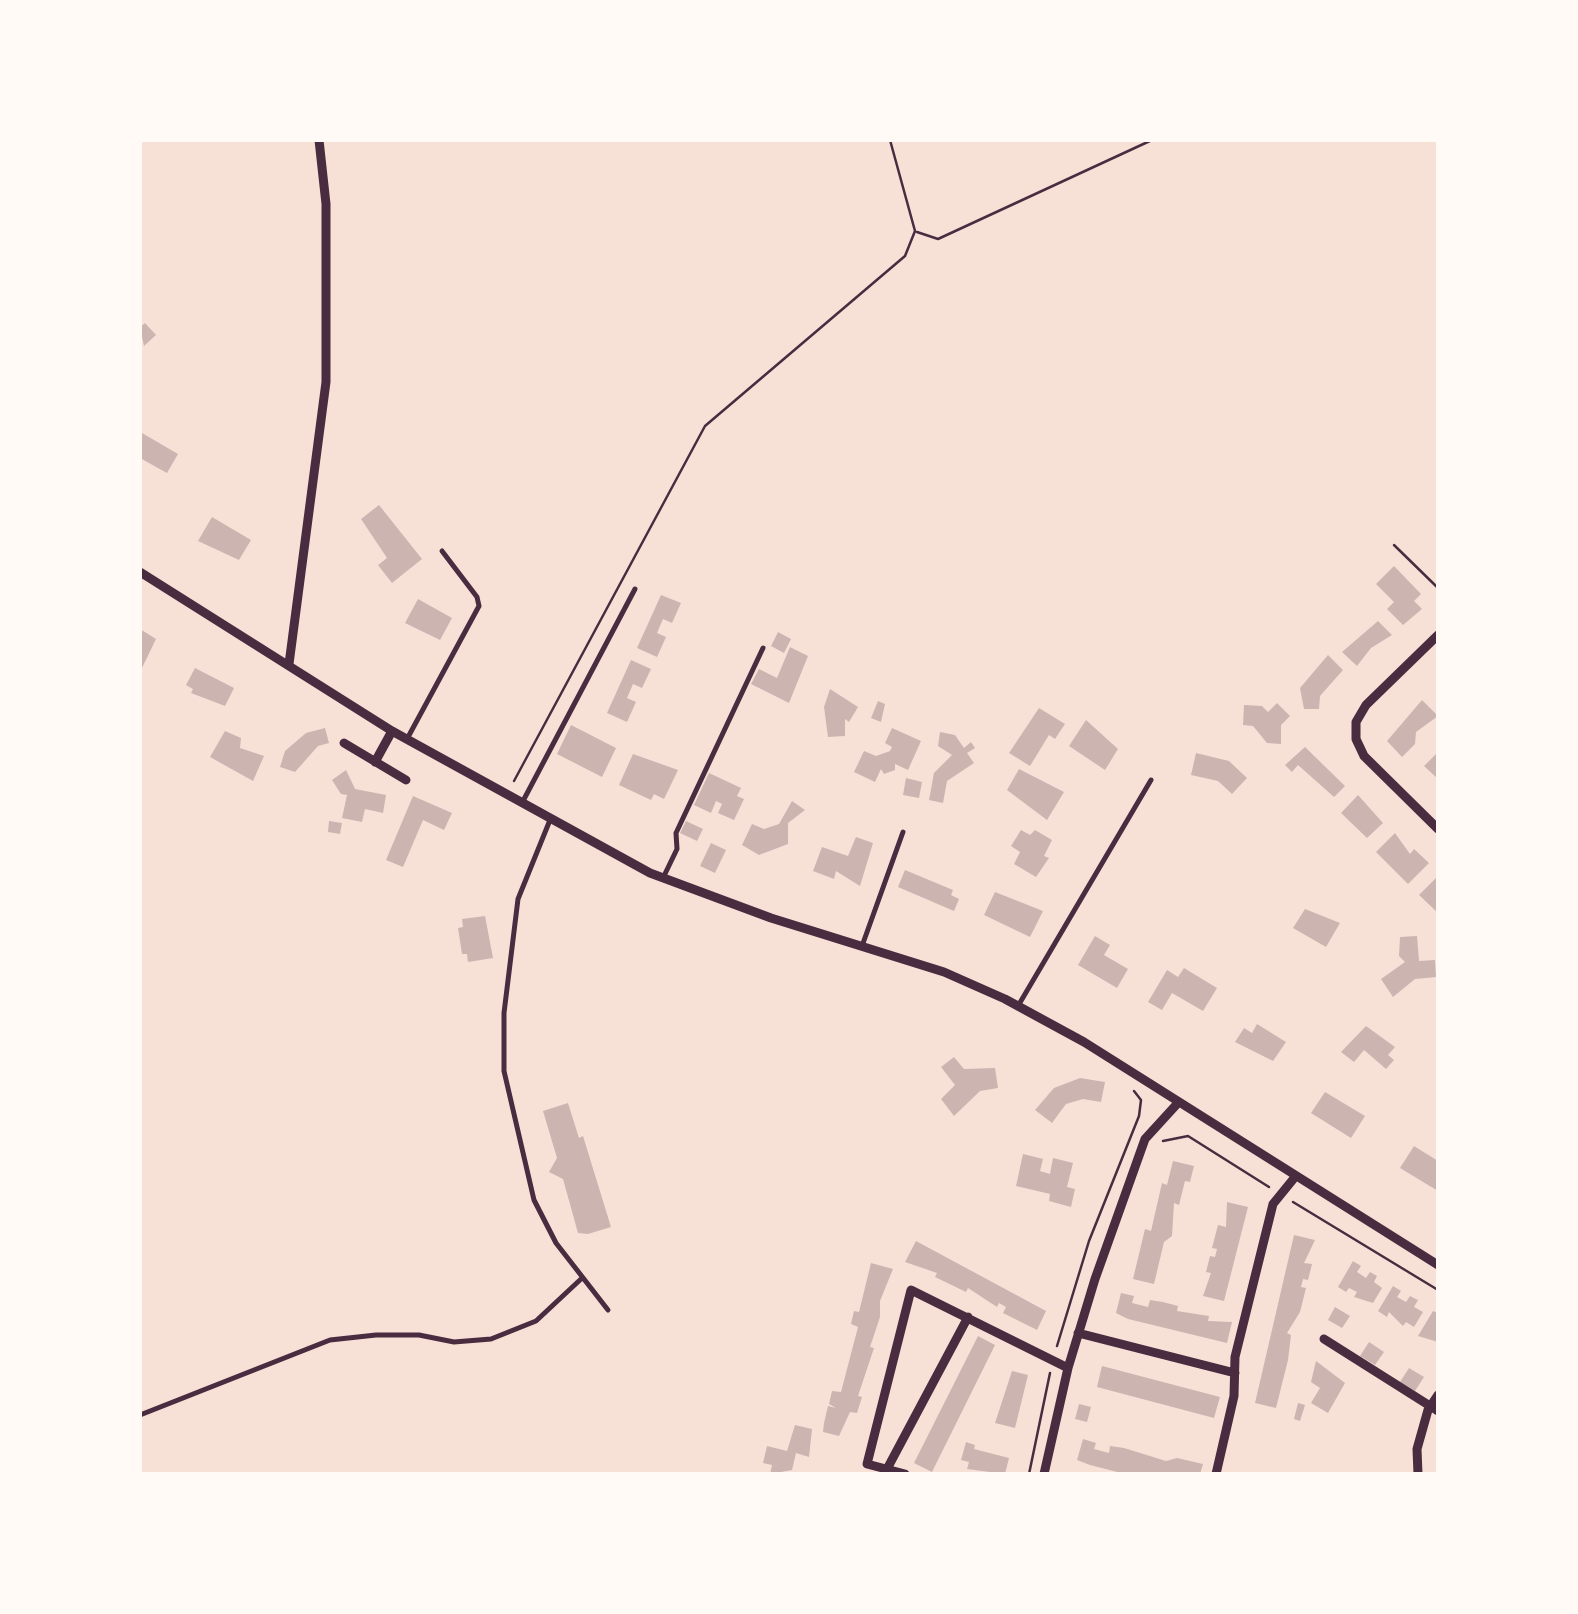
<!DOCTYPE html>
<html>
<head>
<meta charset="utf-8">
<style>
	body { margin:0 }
	#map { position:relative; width:1578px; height:1614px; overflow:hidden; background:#f7e1d7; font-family:Commissioner,sans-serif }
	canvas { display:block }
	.frame { position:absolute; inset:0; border:142px solid #fffaf5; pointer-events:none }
</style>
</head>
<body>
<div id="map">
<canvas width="1578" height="1614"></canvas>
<div class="frame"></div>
</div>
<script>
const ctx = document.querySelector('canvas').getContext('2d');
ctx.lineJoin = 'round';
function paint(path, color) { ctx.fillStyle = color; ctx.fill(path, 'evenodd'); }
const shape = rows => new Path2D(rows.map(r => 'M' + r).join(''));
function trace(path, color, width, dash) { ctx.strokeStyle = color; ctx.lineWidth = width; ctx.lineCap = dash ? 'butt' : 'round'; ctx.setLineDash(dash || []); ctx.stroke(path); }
paint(shape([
	[145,323,156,335,144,346,140,327],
	[142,433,178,454,167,473,140,458],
	[379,505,422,559,392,583,378,565,387,558,361,519],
	[212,517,251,540,239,560,198,541],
	[1394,566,1421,594,1414,601,1422,609,1403,625,1387,609,1394,602,1376,584],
	[661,595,681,603,672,623,663,619,657,633,666,637,657,657,637,648],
	[418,599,452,618,440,640,405,623],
	[1378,621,1392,635,1371,648,1357,666,1342,652],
	[140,629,156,639,140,672],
	[778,632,791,639,784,653,771,646],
	[790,647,808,656,789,703,751,684,759,669,777,678],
	[1328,655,1343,670,1320,696,1319,709,1304,709,1300,688],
	[631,660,651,669,642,688,633,684,627,698,636,702,627,722,607,713],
	[195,668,234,688,225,706,191,693,193,689,186,685],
	[830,689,858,707,849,722,845,719,845,736,828,737,824,707],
	[1422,700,1438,716,1416,732,1415,744,1402,757,1387,741],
	[878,701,885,704,881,722,871,718],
	[1277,703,1290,716,1281,725,1281,744,1267,743,1253,726,1243,725,1244,705,1262,706,1268,712],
	[1039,708,1065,724,1055,739,1049,735,1030,766,1009,753],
	[1086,720,1118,749,1105,770,1069,746],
	[571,725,616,748,602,777,557,754],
	[325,728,329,743,318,746,295,772,280,767,285,751,306,733],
	[892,728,921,741,908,770,895,764,895,770,884,774,881,769,875,782,854,772,864,751,876,756,890,751,892,747,885,743],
	[225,731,241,738,240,748,264,756,253,781,210,757],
	[940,732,955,735,964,748,971,742,975,748,967,753,974,763,947,781,943,803,929,800,934,773,952,755,938,746],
	[1305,747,1345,786,1334,797,1298,765,1292,772,1285,765],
	[1438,752,1438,779,1424,766],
	[1196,753,1229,761,1247,778,1232,794,1218,781,1191,775],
	[633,754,678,770,664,799,654,794,651,800,619,785],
	[1019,769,1064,792,1047,820,1007,790],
	[346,770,355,789,386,795,383,813,365,809,362,822,342,818,347,795,341,794,332,780],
	[709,773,741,788,737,796,744,799,734,820,718,813,722,804,716,801,711,813,694,805],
	[906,778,922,782,919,798,903,795],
	[1358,795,1383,823,1367,838,1341,813],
	[413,796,452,813,444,830,423,820,403,867,386,860],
	[792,801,805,810,788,823,788,844,759,855,742,845,752,824,764,829,779,824],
	[329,821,342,823,340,834,328,832],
	[686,821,703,829,697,841,680,833],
	[1021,830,1030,835,1035,830,1052,840,1044,856,1049,858,1036,877,1014,864,1020,852,1011,846],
	[1395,833,1410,854,1414,849,1429,863,1408,884,1376,852],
	[856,837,873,843,860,886,836,871,834,879,813,871,822,847,848,856],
	[711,843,726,850,715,873,700,866],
	[905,870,953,890,951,895,959,899,954,911,898,887],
	[1438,876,1438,913,1419,895],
	[995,892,1043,911,1030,937,984,915],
	[1305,909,1340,923,1326,947,1293,928],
	[485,916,493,958,468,962,467,954,462,954,458,928,463,927,462,919],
	[1095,936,1110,945,1104,955,1128,969,1117,988,1078,965],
	[1417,936,1419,961,1435,960,1436,977,1415,979,1393,997,1381,979,1405,962,1399,956,1400,937],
	[1184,968,1217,988,1203,1011,1172,993,1162,1010,1148,1002,1167,970,1178,977],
	[1257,1024,1286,1042,1273,1061,1235,1042,1244,1028,1252,1033],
	[1366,1026,1395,1047,1388,1055,1394,1060,1386,1069,1364,1050,1354,1062,1341,1052],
	[954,1057,964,1069,995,1068,998,1088,980,1091,954,1116,941,1099,955,1085,941,1067],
	[1080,1078,1105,1082,1101,1102,1083,1099,1066,1104,1052,1123,1035,1110,1054,1088],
	[1325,1092,1365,1116,1351,1138,1311,1113],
	[568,1103,579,1138,583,1136,611,1227,588,1234,578,1233,563,1179,549,1172,557,1158,543,1111],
	[1414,1146,1438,1161,1438,1191,1400,1168],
	[1023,1154,1043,1159,1040,1171,1050,1174,1053,1158,1073,1163,1067,1187,1075,1189,1071,1207,1049,1201,1050,1194,1016,1186],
	[1173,1161,1194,1166,1190,1182,1185,1181,1179,1205,1174,1203,1172,1236,1164,1242,1154,1284,1133,1279,1145,1229,1151,1231,1162,1183,1167,1185],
	[1227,1202,1248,1207,1224,1301,1203,1296,1211,1273,1206,1272,1210,1256,1215,1257,1217,1249,1212,1248,1218,1225,1226,1227],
	[1294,1235,1315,1240,1304,1263,1312,1264,1308,1280,1303,1279,1301,1287,1306,1288,1300,1312,1287,1333,1291,1335,1288,1360,1276,1408,1255,1403],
	[916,1241,1046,1311,1037,1330,1003,1313,1006,1307,999,1303,997,1307,968,1288,966,1292,935,1277,937,1273,905,1262],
	[1353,1261,1361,1266,1357,1272,1366,1278,1370,1272,1377,1276,1374,1282,1382,1288,1373,1303,1354,1297,1357,1292,1349,1288,1346,1292,1338,1287],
	[871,1263,893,1269,880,1301,880,1317,870,1347,874,1348,858,1396,862,1397,857,1413,850,1412,839,1436,823,1432,824,1423,828,1406,836,1408,829,1404,832,1391,841,1392,858,1327,851,1324,854,1311,859,1312],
	[1393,1286,1401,1291,1397,1297,1406,1302,1410,1296,1418,1300,1414,1307,1423,1312,1414,1327,1406,1322,1403,1326,1389,1312,1387,1317,1378,1311],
	[1121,1293,1134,1296,1132,1303,1148,1307,1150,1300,1163,1302,1178,1306,1177,1311,1209,1316,1208,1321,1232,1322,1227,1343,1128,1319,1116,1313],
	[1335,1307,1350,1316,1342,1328,1328,1320],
	[1433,1311,1438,1313,1438,1342,1418,1336],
	[978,1336,995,1345,932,1472,914,1463],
	[1369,1342,1384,1352,1375,1365,1360,1356],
	[1316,1361,1345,1383,1328,1413,1311,1403,1320,1388,1311,1382],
	[1102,1366,1220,1397,1214,1418,1097,1387],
	[1409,1368,1424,1377,1415,1391,1400,1382],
	[1012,1371,1028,1375,1015,1428,995,1423],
	[1298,1403,1305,1405,1300,1421,1294,1419],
	[1079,1404,1091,1407,1087,1422,1075,1419],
	[795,1425,812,1429,809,1457,796,1453,792,1470,770,1474,772,1465,763,1463,767,1446,787,1451],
	[1083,1439,1096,1443,1094,1449,1109,1453,1110,1446,1124,1448,1166,1461,1177,1458,1203,1464,1200,1474,1125,1474,1090,1465,1077,1460],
	[966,1442,975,1445,974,1449,1009,1458,1005,1474,967,1469,969,1462,961,1460]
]), '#ccb4b1');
trace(shape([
	[917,232,938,239,1152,140],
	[1394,545,1438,588],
	[514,781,705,426,905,256,915,231,890,140],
	[1163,1141,1188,1136,1269,1187],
	[1293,1202,1438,1290],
	[1057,1346,1089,1241,1139,1116,1141,1100,1134,1091],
	[1029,1474,1050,1373],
	[1363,1474,1382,1474]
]), '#4a2c40', 2.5);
trace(shape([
	[407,739,479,606,477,597,442,551],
	[523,801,635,589],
	[550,820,518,899,504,1013,504,1071,534,1200,556,1243,608,1310],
	[663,878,677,849,676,833,763,648],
	[862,946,903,832],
	[1018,1006,1151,780],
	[140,1415,330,1340,376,1335,419,1335,454,1342,491,1339,536,1321,581,1279]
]), '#4a2c40', 5);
trace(shape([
	[140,572,392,731,650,873,771,918,944,972,1005,999,1084,1042,1438,1265],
	[1438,635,1366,705,1356,722,1356,739,1364,756,1438,829],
	[289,664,326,382,326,204,319,140],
	[344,743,406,780],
	[375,762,392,731],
	[1078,1333,1235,1373],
	[1324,1339,1438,1411],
	[887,1469,968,1317],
	[905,1474,867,1464,911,1290,1068,1368],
	[1044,1474,1068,1368,1095,1279,1145,1139,1177,1104],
	[1216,1474,1234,1396,1235,1357,1273,1204,1295,1177],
	[1418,1474,1417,1449,1428,1410,1438,1395]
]), '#4a2c40', 9);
</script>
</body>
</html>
